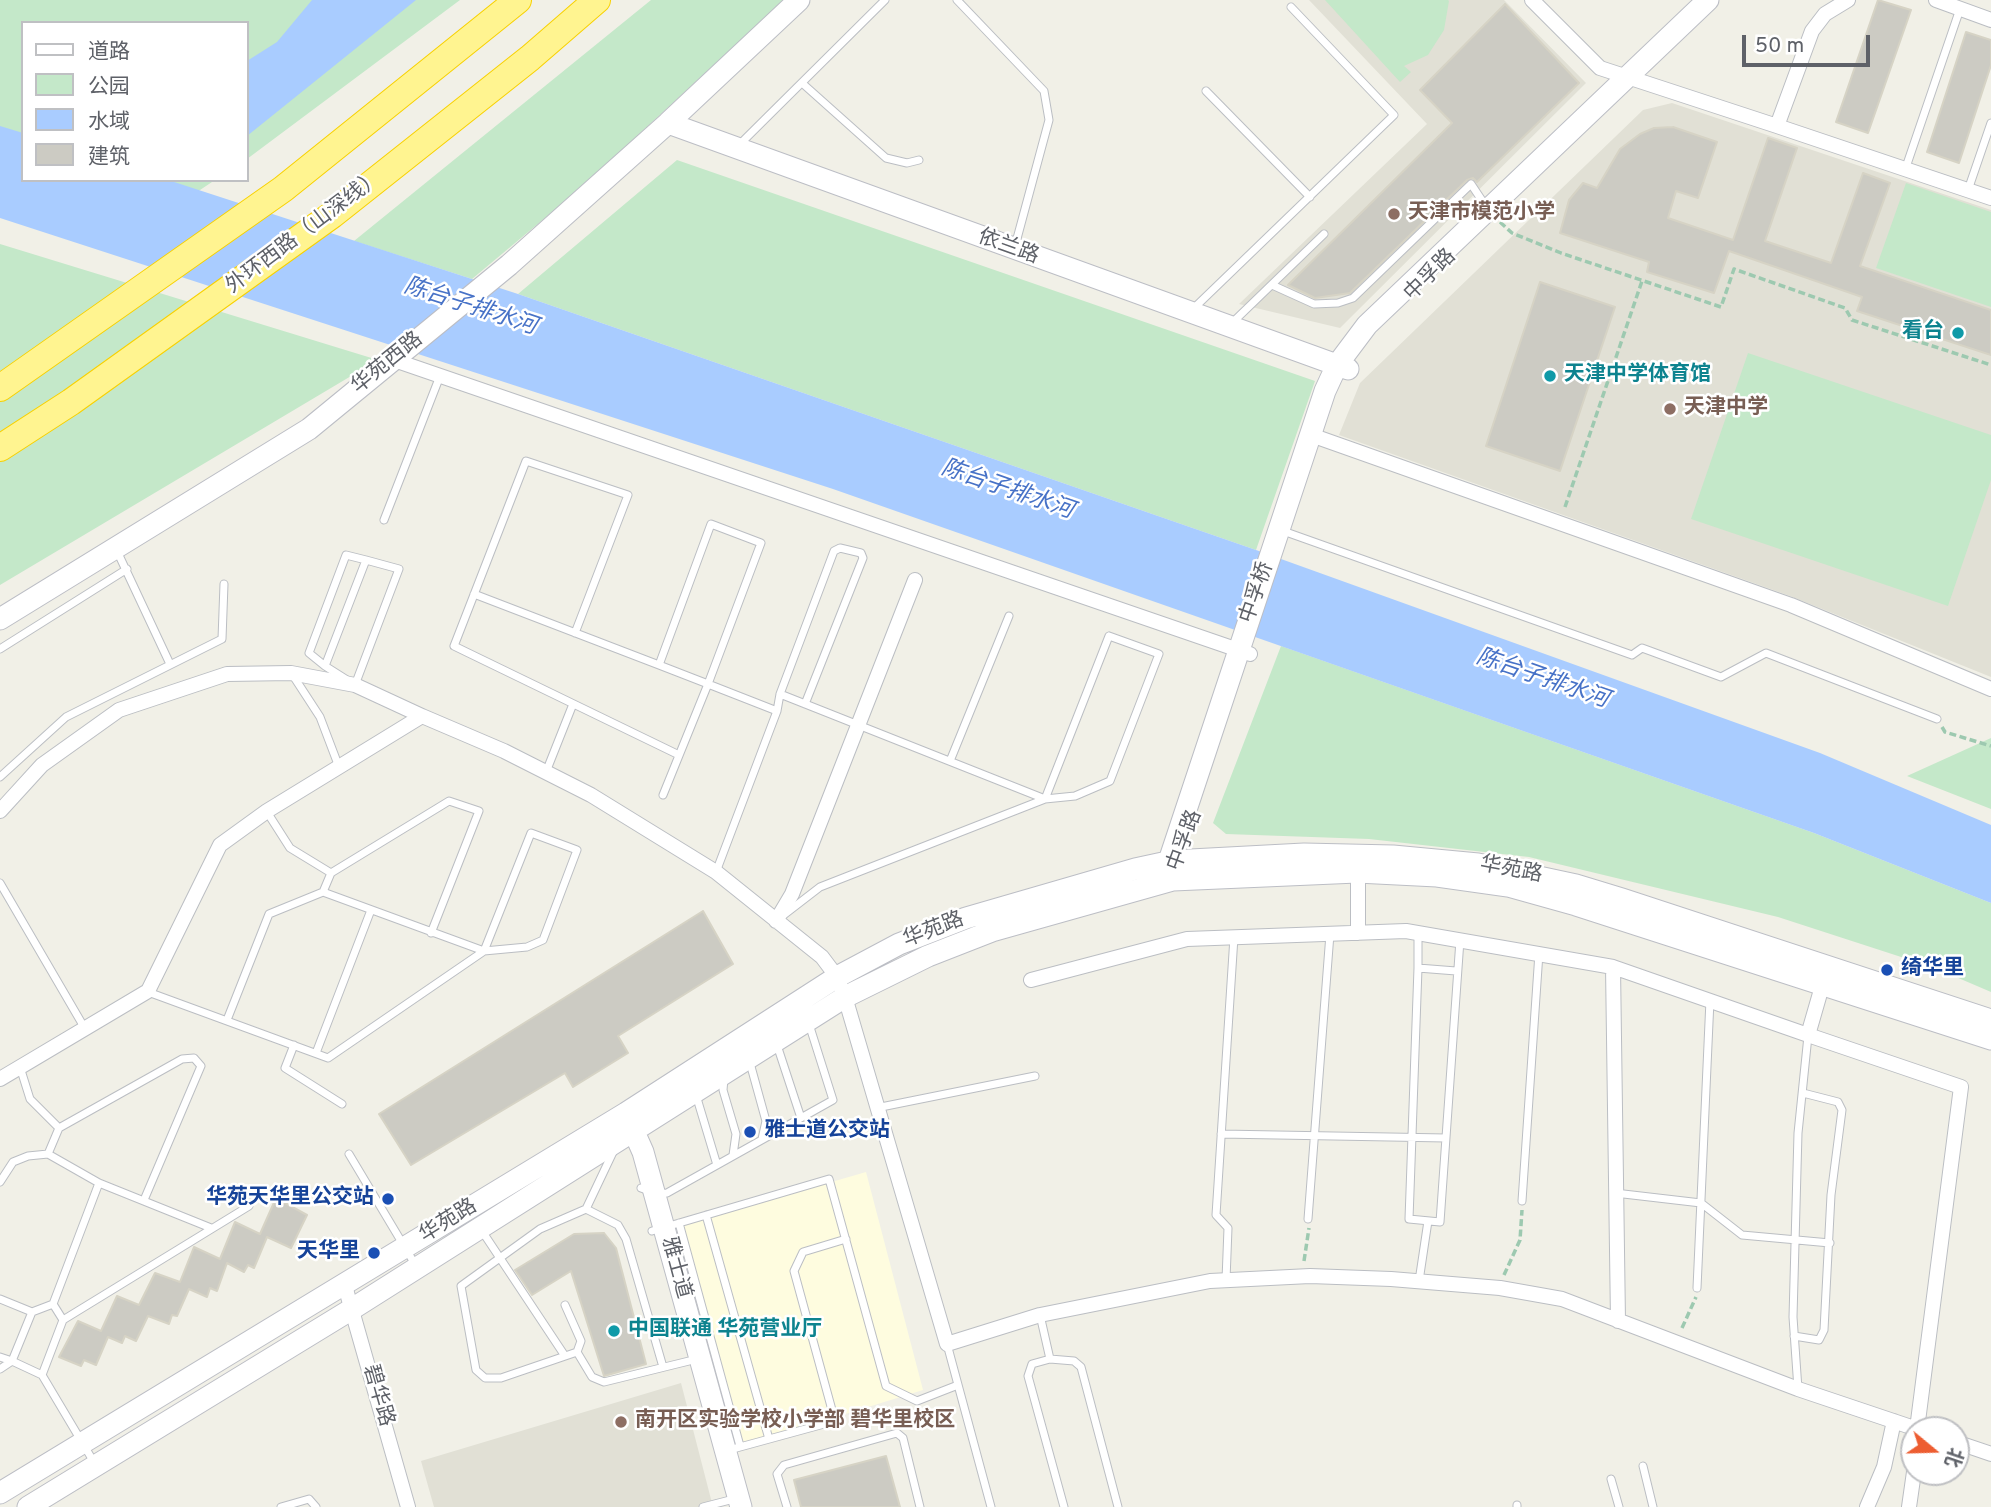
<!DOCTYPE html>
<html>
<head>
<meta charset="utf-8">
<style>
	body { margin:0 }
	#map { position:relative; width:1991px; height:1507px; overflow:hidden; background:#f1f0e7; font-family:Overpass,"Noto Sans SC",sans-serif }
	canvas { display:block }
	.legend { position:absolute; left:21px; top:21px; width:228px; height:161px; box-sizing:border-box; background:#fff; border:2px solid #bfc0c3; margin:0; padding:9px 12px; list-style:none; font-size:21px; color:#5e6168 }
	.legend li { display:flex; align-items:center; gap:14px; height:35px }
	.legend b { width:35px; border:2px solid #bfc0c3 }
	.north { position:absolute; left:1900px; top:1416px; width:70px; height:70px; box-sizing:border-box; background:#fff; border:2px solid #bfc0c3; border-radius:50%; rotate:109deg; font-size:19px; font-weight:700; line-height:28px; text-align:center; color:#5e6168 }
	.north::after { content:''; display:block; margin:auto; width:24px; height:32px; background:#ed5d31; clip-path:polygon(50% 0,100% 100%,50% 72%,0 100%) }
	.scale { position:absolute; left:1742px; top:35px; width:128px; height:32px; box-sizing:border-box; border:4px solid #5e6168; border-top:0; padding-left:9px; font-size:21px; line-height:24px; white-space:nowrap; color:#5e6168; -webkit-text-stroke:5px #fff; paint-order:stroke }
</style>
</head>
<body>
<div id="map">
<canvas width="1991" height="1507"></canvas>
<ul class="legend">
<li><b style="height:9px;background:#fff"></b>道路</li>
<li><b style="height:19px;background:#c4e8c9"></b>公园</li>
<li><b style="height:19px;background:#a9ccff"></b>水域</li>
<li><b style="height:19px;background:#cccbc3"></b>建筑</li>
</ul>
<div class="north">北</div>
<div class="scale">50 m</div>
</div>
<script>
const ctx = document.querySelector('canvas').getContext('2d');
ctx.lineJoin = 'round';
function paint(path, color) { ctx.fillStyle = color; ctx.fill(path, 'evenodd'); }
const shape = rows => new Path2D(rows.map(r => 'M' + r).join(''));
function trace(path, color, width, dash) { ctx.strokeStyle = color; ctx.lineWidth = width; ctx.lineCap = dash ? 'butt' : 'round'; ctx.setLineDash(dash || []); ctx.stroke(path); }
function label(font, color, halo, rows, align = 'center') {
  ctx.font = font + ' Overpass,"Noto Sans SC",sans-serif'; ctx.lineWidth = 5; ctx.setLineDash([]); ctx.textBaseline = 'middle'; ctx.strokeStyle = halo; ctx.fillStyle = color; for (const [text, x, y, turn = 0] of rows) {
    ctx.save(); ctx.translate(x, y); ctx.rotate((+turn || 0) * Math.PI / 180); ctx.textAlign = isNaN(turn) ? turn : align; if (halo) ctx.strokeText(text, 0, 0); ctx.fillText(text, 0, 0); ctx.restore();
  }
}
paint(shape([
	[866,1172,923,1390,742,1446,680,1226]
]), '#fefcdf');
paint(shape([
	[1309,0,1504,0,1586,83,1340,328,1239,304,1427,124],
	[1672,103,1991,210,1991,677,1790,596,1339,435,1360,383,1643,110],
	[681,1383,713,1507,434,1507,421,1461]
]), '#e1e0d5');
paint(shape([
	[0,0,460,0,247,159,247,23,23,23,23,155,0,148],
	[651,0,784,0,582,187,472,279,354,241],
	[1325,0,1448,0,1449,1,1444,30,1428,55,1404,66,1411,72,1400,82],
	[677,160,1315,381,1256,550,518,294],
	[103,180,215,180,179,204],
	[1906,183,1991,212,1991,307,1876,268],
	[0,244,378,360,0,585],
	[1748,353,1991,435,1991,480,1948,606,1691,519],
	[1281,646,1814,833,1991,903,1991,992,1935,968,1778,917,1529,857,1369,839,1226,834,1213,823],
	[1991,738,1991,809,1907,776]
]), '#c4e8c9');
paint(shape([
	[312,0,416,0,247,136,247,61,277,42],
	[0,126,23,133,23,180,168,180,518,294,1256,550,1820,753,1991,825,1991,903,1814,833,833,489,0,218]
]), '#a9ccff');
const building = shape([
	[1878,0,1911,10,1868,133,1836,122,1878,0],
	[1505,4,1579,83,1477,182,1473,178,1467,180,1350,293,1315,298,1288,285,1452,123,1420,90,1505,4],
	[1966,32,1991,40,1991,65,1959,163,1927,152,1966,32],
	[1673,127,1717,142,1698,198,1676,191,1668,218,1733,240,1768,138,1797,148,1765,241,1831,263,1863,173,1890,183,1860,266,1991,310,1991,355,1857,311,1862,297,1729,251,1714,293,1647,272,1649,262,1560,233,1569,200,1583,183,1597,188,1620,149,1640,134,1654,128,1673,127],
	[1540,282,1615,307,1560,471,1486,446,1540,282],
	[703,911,733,964,618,1036,628,1053,573,1087,565,1073,411,1165,379,1114,703,911],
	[276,1198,307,1215,291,1248,267,1237,254,1268,248,1265,244,1272,227,1263,217,1291,210,1288,207,1297,189,1289,177,1316,172,1315,169,1324,148,1316,136,1341,125,1336,122,1343,108,1337,96,1365,84,1360,81,1366,59,1357,78,1321,101,1331,117,1296,139,1305,155,1273,180,1282,194,1247,220,1259,235,1222,260,1234,276,1198],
	[604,1233,616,1248,646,1364,604,1376,571,1271,532,1295,515,1270,574,1234,604,1233],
	[886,1456,900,1507,801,1507,794,1480,886,1456]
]);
paint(building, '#cccbc3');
trace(building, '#d6d3c5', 2);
const lane = shape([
	[957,0,1044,91,1049,120,1015,246],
	[802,83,886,158,907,163,919,160],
	[1206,91,1310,197],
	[739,145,885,0],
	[1905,170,1960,9],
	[1968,190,1991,123],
	[1272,285,1314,304,1338,303,1353,298,1471,184,1487,208],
	[1193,309,1394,115,1291,7],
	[1233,322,1324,234],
	[384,520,440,376],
	[1283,531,1632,655,1642,648,1721,677,1766,653,1937,719],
	[117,551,170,664],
	[366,560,399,569,355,685,325,666,366,560],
	[474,594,659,665,708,684,761,543,711,524,659,665],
	[575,633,628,495,526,461,454,646,679,755],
	[1109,636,1159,654,1110,781,1075,796,1045,799,1109,636],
	[0,649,127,569],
	[325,666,309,653,346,555,366,560],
	[292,674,320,717,339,767],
	[780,694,834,551,840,548,861,553,863,558,805,704],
	[950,761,1009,616],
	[546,772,573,704],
	[0,777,66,717,222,639,224,584],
	[663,795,708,684,777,711],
	[716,872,777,711,780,694,1045,799,820,887,785,914],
	[331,873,449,801,479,811,431,933],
	[0,883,84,1027],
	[1418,968,1418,933],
	[1456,971,1418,968,1409,1219,1440,1222,1460,940],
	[148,992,328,1058,484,951,531,833,577,850,543,940,527,947,484,951,323,892,331,873,290,848,267,812],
	[227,1020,269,914,323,892],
	[776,1042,801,1118],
	[294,1045,285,1068,342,1104],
	[316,1053,371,910],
	[750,1063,766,1121,762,1139],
	[20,1067,30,1099,59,1128,48,1154,99,1183,211,1228],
	[724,1079,723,1090,736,1134,733,1155],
	[696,1095,717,1165],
	[876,1108,1035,1076],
	[59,1128,182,1059,194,1058,201,1066,144,1200],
	[1221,1134,1446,1138],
	[349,1154,416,1266],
	[0,1182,13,1162,28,1156,48,1154],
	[641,1188,658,1194,667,1193,833,1100,809,1024],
	[1615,1193,1701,1203,1742,1235,1830,1243],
	[1522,1201,1539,953],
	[586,1209,618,1225,626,1239,663,1367],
	[706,1215,769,1439],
	[1308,1219,1330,934],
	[679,1223,740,1446],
	[482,1231,565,1356],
	[652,1231,829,1179,886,1386,917,1401,958,1385],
	[1226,1280,1228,1228,1216,1215,1234,937],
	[1419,1281,1428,1221],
	[1697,1288,1710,1000],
	[0,1299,32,1312,12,1361,42,1375,95,1464],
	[53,1304,99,1183],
	[565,1305,581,1341,577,1352,501,1378,485,1378,476,1370,461,1286,540,1229,586,1209,614,1150],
	[32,1312,53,1304,63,1320,42,1375],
	[1040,1315,1050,1359],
	[63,1320,249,1206],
	[1794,1336,1819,1340,1824,1330,1831,1195,1842,1110,1838,1102,1803,1093],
	[947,1344,991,1507],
	[577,1352,592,1377,604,1382,689,1361],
	[0,1357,12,1361],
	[0,1369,12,1361],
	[1798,1389,1793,1317,1798,1133,1808,1036],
	[729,1450,835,1421,794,1271,803,1252,846,1239],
	[1643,1466,1653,1507],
	[1611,1479,1619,1507],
	[1517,1505,1517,1507],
	[281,1507,309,1499,316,1507],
	[703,1507,730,1500],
	[787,1507,777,1474,784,1465,897,1433,903,1438,920,1507],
	[1064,1507,1028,1376,1032,1364,1050,1359,1074,1361,1081,1367,1118,1507]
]);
const street = shape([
	[1532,0,1600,68,1777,126,1812,31,1825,14,1848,0],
	[1936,0,1991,20],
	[1777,126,1991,198],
	[394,360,1250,654],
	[1311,435,1791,605,1991,689],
	[0,811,42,765,119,710,227,674,291,673,355,685,422,716],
	[1358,864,1358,933],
	[776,921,792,894,915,580],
	[1613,967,1618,1321],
	[1825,976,1808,1035,1961,1087,1917,1429],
	[1031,980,1187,939,1406,931,1613,967,1808,1035],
	[0,1079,148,991,220,845,267,811,422,716,504,751,591,795,716,872,822,957,837,977,845,997,947,1344,1040,1315,1210,1281,1310,1276,1391,1279,1500,1288,1562,1299,1798,1389,1920,1430],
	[345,1286,408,1507],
	[1956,1442,1991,1454],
	[1867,1507,1884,1467,1894,1421],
	[1909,1507,1914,1472]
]);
const secondary = shape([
	[668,123,1348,369],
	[0,619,309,429,509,265,668,123,799,0],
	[1171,874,1169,861,1179,831,1325,391,1337,365,1367,325,1708,0],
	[627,1116,643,1152,741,1507],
	[0,1493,626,1113,837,977,899,944,966,918,1135,869,1172,861,1304,854,1393,856,1478,864,1576,885,1622,899,1991,1020],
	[28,1507,352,1309,845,997,928,956,992,931,1173,880,1357,872,1437,876,1508,886,1576,905,1991,1039]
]);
const highway = shape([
	[0,388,283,189,518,0],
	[0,448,71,402,332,215,530,58,597,0]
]);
trace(lane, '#bbbec3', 9);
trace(street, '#bbbec3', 16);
trace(secondary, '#bcbec5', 23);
trace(highway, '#f8d100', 28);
trace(shape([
	[1500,222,1512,233,1561,253,1721,307,1734,269,1845,308,1852,320,1991,365],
	[1565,507,1642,281],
	[1942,727,1945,732,1991,746],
	[1304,1261,1309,1228],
	[1504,1275,1520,1240,1522,1210],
	[1682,1328,1696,1297]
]), '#9dc9b0', 3.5, [7, 3.5]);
trace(lane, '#fff', 7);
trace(street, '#fff', 14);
trace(secondary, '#fff', 21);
trace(highway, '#fff490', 26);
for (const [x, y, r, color] of [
	[1394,214,7,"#8d6e63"],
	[1958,333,7,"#0f9aa8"],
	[1550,376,7,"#0f9aa8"],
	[1670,409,7,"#8d6e63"],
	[1887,970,7,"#1a4fb4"],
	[750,1132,7,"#1a4fb4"],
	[388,1199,7,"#1a4fb4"],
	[374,1253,7,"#1a4fb4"],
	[614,1331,7,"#0f9aa8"],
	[621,1422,7,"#8d6e63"]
]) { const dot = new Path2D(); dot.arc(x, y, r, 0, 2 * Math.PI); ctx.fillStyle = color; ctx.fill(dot); trace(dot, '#fff', 2.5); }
label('bold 21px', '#785e54', '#fff', [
	["天津市模范小学",1408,214],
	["天津中学",1684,409],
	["南开区实验学校小学部 碧华里校区",635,1422]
], 'left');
label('21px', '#5e6168', '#fff', [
	["外环西路（山深线）",305,233,-37],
	["依兰路",1008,248,20],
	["中孚路",1431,276,-45],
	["华苑西路",388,364,-39],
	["中孚桥",1258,593,-71],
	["中孚路",1186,841,-70],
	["华苑路",1511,871,11],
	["华苑路",934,931,-21],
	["华苑路",449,1222,-32],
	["雅士道",675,1268,75],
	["碧华路",377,1396,74]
]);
label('bold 21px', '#0d838f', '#fff', [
	["看台",1944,333,"right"],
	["天津中学体育馆",1564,376],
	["中国联通 华苑营业厅",628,1331]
], 'left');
label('bold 21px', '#164399', '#fff', [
	["绮华里",1901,970],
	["雅士道公交站",764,1132],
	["华苑天华里公交站",374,1199,"right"],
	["天华里",360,1253,"right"]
], 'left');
label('italic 23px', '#4772c7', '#fff', [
	["陈台子排水河",470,308,18],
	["陈台子排水河",1007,491,19],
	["陈台子排水河",1542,680,19]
]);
</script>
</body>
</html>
